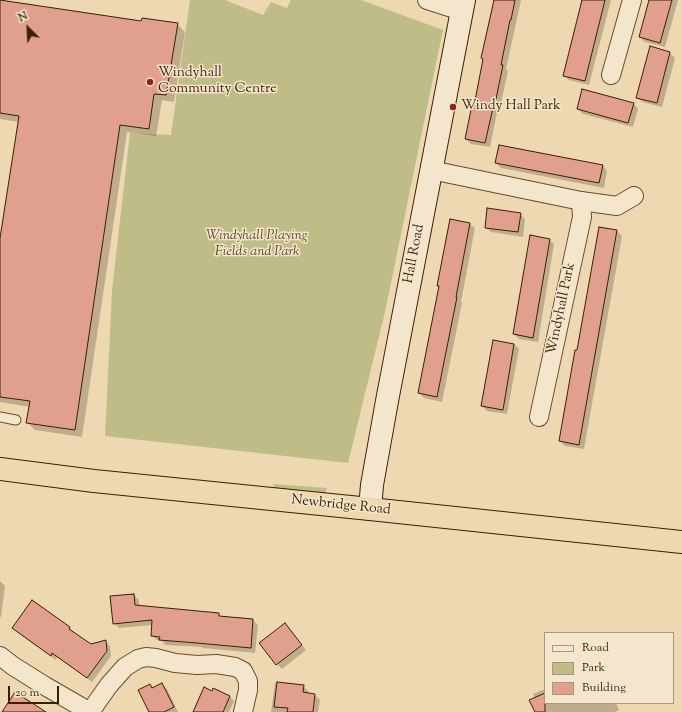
<!DOCTYPE html>
<html>
<head>
<meta charset="utf-8">
<style>
	body { margin:0 }
	#map { position:relative; width:682px; height:712px; overflow:hidden; background:#eed8b1; font-family:"Sorts Mill Goudy",serif }
	canvas { display:block }
	.legend { position:absolute; left:544px; top:632px; width:130px; height:72px; box-sizing:border-box; background:#f4e6cc; border:1px solid #aa967c; margin:0; padding:5px 7px; list-style:none; font-size:12px; color:#3c1e04 }
	.legend li { display:flex; align-items:center; gap:8px; height:20px }
	.legend b { width:20px; border:1px solid #aa967c }
	.north { position:absolute; left:8px; top:8px; width:40px; height:40px; -webkit-text-stroke:3px #f4e6cc; paint-order:stroke; rotate:336deg; font-size:11px; font-weight:700; line-height:16px; text-align:center; color:#3c1e04 }
	.north::after { content:''; display:block; margin:auto; width:14px; height:18px; background:#3c1e04; clip-path:polygon(50% 0,100% 100%,50% 72%,0 100%) }
	.scale { position:absolute; left:8px; top:686px; width:51px; height:18px; box-sizing:border-box; border:2px solid #3c1e04; border-top:0; padding-left:5px; font-size:12px; line-height:14px; white-space:nowrap; color:#3c1e04; -webkit-text-stroke:3px #f4e6cc; paint-order:stroke }
</style>
</head>
<body>
<div id="map">
<canvas width="682" height="712"></canvas>
<ul class="legend">
<li><b style="height:5px;background:#f4e6cc"></b>Road</li>
<li><b style="height:11px;background:#bfbd87"></b>Park</li>
<li><b style="height:11px;background:#e1a08d"></b>Building</li>
</ul>
<div class="north">N</div>
<div class="scale">20 m</div>
</div>
<script>
const ctx = document.querySelector('canvas').getContext('2d');
ctx.lineJoin = 'round';
function paint(path, color) { ctx.fillStyle = color; ctx.fill(path, 'evenodd'); }
const shape = rows => new Path2D(rows.map(r => 'M' + r).join(''));
function trace(path, color, width, dash) { ctx.strokeStyle = color; ctx.lineWidth = width; ctx.lineCap = dash ? 'butt' : 'round'; ctx.setLineDash(dash || []); ctx.stroke(path); }
function label(font, color, halo, rows, align = 'center') {
  ctx.font = font + ' "Sorts Mill Goudy",serif'; ctx.lineWidth = 3; ctx.setLineDash([]); ctx.textBaseline = 'middle'; ctx.strokeStyle = halo; ctx.fillStyle = color; for (const [text, x, y, turn = 0] of rows) {
    ctx.save(); ctx.translate(x, y); ctx.rotate((+turn || 0) * Math.PI / 180); ctx.textAlign = isNaN(turn) ? turn : align; if (halo) ctx.strokeText(text, 0, 0); ctx.fillText(text, 0, 0); ctx.restore();
  }
}
paint(shape([
	[190,0,225,0,263,15,271,2,287,8,291,0,361,0,443,30,385,312,348,463,105,436,112,290,130,133,171,135],
	[273,484,327,488,325,493,276,491]
]), '#bfbd87');
paint(shape([
	[0,0,142,22,177,24,185,32,174,102,162,100,156,136,127,132,82,437,35,430,27,422,30,407,0,402,0,244,19,122,0,119],
	[495,0,521,0,506,69,508,71,501,103,499,103,490,147,471,144,466,139,475,107],
	[583,0,611,0,589,85,569,80,564,75],
	[650,0,678,0,665,47,645,42,640,37],
	[653,48,670,53,675,58,662,107,642,102,637,97],
	[634,104,638,109,633,127,583,114,578,109],
	[496,163,603,166,607,171,604,188,501,168],
	[520,214,525,219,523,237,491,232,486,227],
	[470,224,475,228,461,302,462,303,442,402,424,398,419,393,440,287,438,286],
	[599,228,617,231,622,236,584,449,565,446,560,441,577,351],
	[549,240,554,244,538,342,519,339,514,334],
	[514,344,519,349,507,414,487,411,482,406],
	[0,581,5,586,1,617,0,617],
	[134,595,139,600,139,607,218,614,222,617,253,620,258,625,255,653,203,648,202,647,165,645,162,641,157,640,152,636,153,625,119,628,114,623],
	[32,601,70,628,75,633,74,634,90,646,105,641,110,646,111,656,92,682,57,657,56,660,18,633,13,628],
	[285,624,306,650,282,669,277,664,261,643],
	[275,683,303,686,308,691,308,694,315,695,320,700,318,712,271,712],
	[162,684,167,689,178,712,150,712,150,685,153,688],
	[545,689,545,703,616,703,619,710,615,712,536,712,535,698,533,694],
	[213,692,229,696,234,701,229,712,194,712]
]), '#0003');
const building = shape([
	[0,0,141,21,142,18,178,23,166,95,154,94,149,129,120,125,75,430,26,423,30,401,0,397,0,238,19,116,0,113,0,0],
	[494,0,515,0,511,20,510,20,501,65,503,65,496,99,495,99,485,143,465,139,472,105,474,106,483,59,481,58,494,0],
	[582,0,605,0,585,81,563,76,582,0],
	[649,0,672,0,660,43,639,37,649,0],
	[650,46,670,52,657,103,636,98,650,46],
	[582,89,634,103,628,123,577,109,582,89],
	[499,145,603,165,599,183,495,163,499,145],
	[487,208,521,213,518,232,485,228,487,208],
	[450,219,470,223,456,297,457,297,437,397,418,393,439,286,437,286,450,219],
	[599,227,617,230,579,445,559,441,575,350,577,350,599,227],
	[530,235,550,239,533,338,513,334,530,235],
	[493,340,514,344,503,410,481,406,493,340],
	[134,594,135,605,219,613,219,616,253,619,251,648,197,643,159,640,160,637,151,636,152,620,113,624,110,596,134,594],
	[32,600,70,627,69,629,91,644,106,640,107,651,87,678,52,653,51,656,12,628,32,600],
	[285,623,302,645,276,665,259,643,285,623],
	[277,682,304,685,303,692,315,694,313,712,287,712,288,708,274,707,277,682],
	[162,683,174,707,164,712,149,712,138,690,150,684,152,688,162,683],
	[204,687,212,691,213,688,230,696,223,712,193,712,204,687],
	[15,692,46,712,2,712,15,692],
	[545,693,545,712,535,712,529,700,545,693]
]);
paint(building, '#e1a08d');
trace(building, '#3c1e04', 1);
const lane = shape([
	[0,417,16,420]
]);
const street = shape([
	[427,0,461,11],
	[611,75,632,0],
	[431,170,581,201,582,217,539,417],
	[581,201,617,206,634,196],
	[0,656,13,666,45,686,90,712,109,685,125,667,138,659,146,657,156,658,175,663,197,665,216,664,235,667,243,671,248,681,248,690,243,712]
]);
const secondary = shape([
	[370,509,372,485,387,401,464,0]
]);
const highway = shape([
	[0,469,94,481,370,509,682,542]
]);
trace(lane, '#684c2f', 11);
trace(street, '#684c2f', 20);
trace(secondary, '#3c1e04', 24);
trace(highway, '#3c1e04', 24);
trace(lane, '#f4e6cc', 9);
trace(street, '#f4e6cc', 18);
trace(secondary, '#f4e6cc', 22);
trace(highway, '#eed8b1', 22);
for (const [x, y, r, color] of [
	[150,82,4,"#8f2418"],
	[453,107,4,"#8f2418"]
]) { const dot = new Path2D(); dot.arc(x, y, r, 0, 2 * Math.PI); ctx.fillStyle = color; ctx.fill(dot); trace(dot, '#f4e6cc', 1.5); }
label('14px', '#3c1e04', '#f4e6cc', [
	["Windyhall",158,74],
	["Community Centre",158,90],
	["Windy Hall Park",461,107]
], 'left');
label('italic 14px', '#5d4625', '#f4e6cc', [
	["Windyhall Playing",257,237],
	["Fields and Park",257,253]
]);
label('14px', '#3c1e04', '#f4e6cc', [
	["Hall Road",415,254,-79],
	["Windyhall Park",562,309,-78],
	["Newbridge Road",341,506,6]
]);
</script>
</body>
</html>
